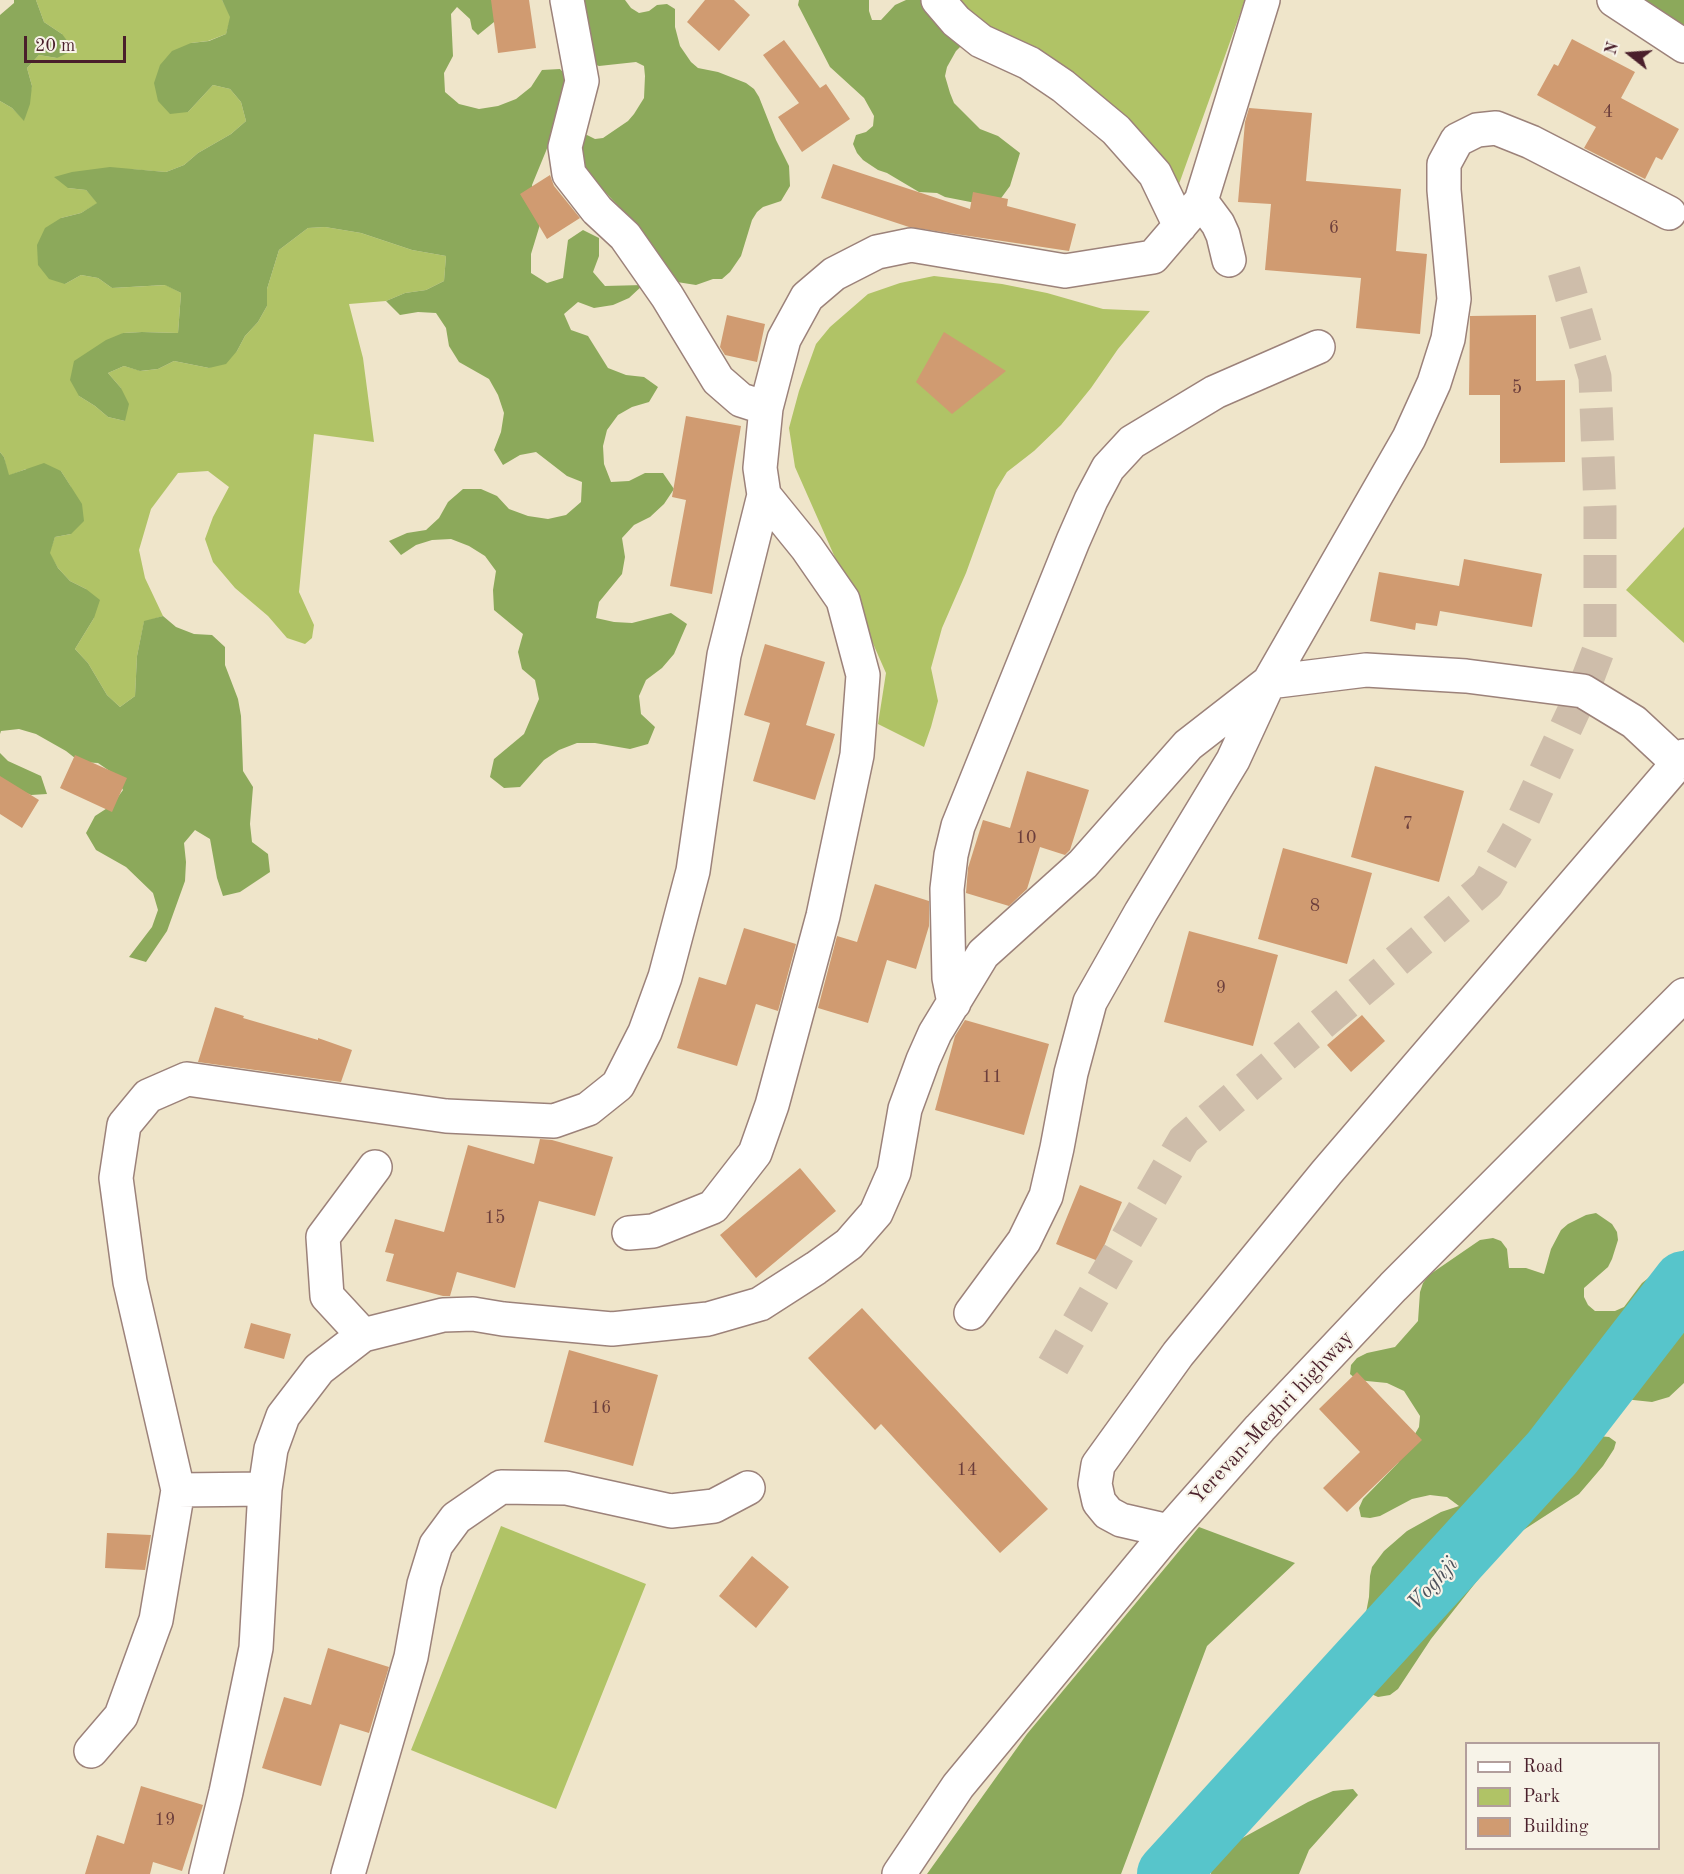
<!DOCTYPE html>
<html>
<head>
<meta charset="utf-8">
<style>
	body { margin:0 }
	#map { position:relative; width:1684px; height:1874px; overflow:hidden; background:#efe5ca; font-family:"Old Standard TT",serif }
	canvas { display:block }
	.legend { position:absolute; left:1465px; top:1742px; width:195px; height:108px; box-sizing:border-box; background:#f7f3e8; border:2px solid #b29e9c; margin:0; padding:8px 10px; list-style:none; font-size:18px; color:#4a1f2b }
	.legend li { display:flex; align-items:center; gap:12px; height:30px }
	.legend b { width:30px; border:2px solid #b29e9c }
	.north { position:absolute; left:1600px; top:24px; width:60px; height:60px; -webkit-text-stroke:4px #f7f3e8; paint-order:stroke; rotate:287deg; font-size:16px; font-weight:700; line-height:24px; text-align:center; color:#4a1f2b }
	.north::after { content:''; display:block; margin:auto; width:21px; height:27px; background:#4a1f2b; clip-path:polygon(50% 0,100% 100%,50% 72%,0 100%) }
	.scale { position:absolute; left:24px; top:36px; width:102px; height:27px; box-sizing:border-box; border:3px solid #4a1f2b; border-top:0; padding-left:8px; font-size:18px; line-height:21px; white-space:nowrap; color:#4a1f2b; -webkit-text-stroke:4px #f7f3e8; paint-order:stroke }
</style>
</head>
<body>
<div id="map">
<canvas width="1684" height="1874"></canvas>
<ul class="legend">
<li><b style="height:8px;background:#fff"></b>Road</li>
<li><b style="height:16px;background:#b0c366"></b>Park</li>
<li><b style="height:16px;background:#d09b71"></b>Building</li>
</ul>
<div class="north">N</div>
<div class="scale">20 m</div>
</div>
<script>
const ctx = document.querySelector('canvas').getContext('2d');
ctx.lineJoin = 'round';
function paint(path, color) { ctx.fillStyle = color; ctx.fill(path, 'evenodd'); }
const shape = rows => new Path2D(rows.map(r => 'M' + r).join(''));
function trace(path, color, width, dash) { ctx.strokeStyle = color; ctx.lineWidth = width; ctx.lineCap = dash ? 'butt' : 'round'; ctx.setLineDash(dash || []); ctx.stroke(path); }
function label(font, color, halo, rows, align = 'center') {
  ctx.font = font + ' "Old Standard TT",serif'; ctx.lineWidth = 4.5; ctx.setLineDash([]); ctx.textBaseline = 'middle'; ctx.strokeStyle = halo; ctx.fillStyle = color; for (const [text, x, y, turn = 0] of rows) {
    ctx.save(); ctx.translate(x, y); ctx.rotate((+turn || 0) * Math.PI / 180); ctx.textAlign = isNaN(turn) ? turn : align; if (halo) ctx.strokeText(text, 0, 0); ctx.fillText(text, 0, 0); ctx.restore();
  }
}
paint(shape([
	[36,0,222,0,231,17,226,34,208,41,191,43,188,112,213,85,230,89,241,102,246,121,231,134,198,153,184,165,166,172,129,169,68,188,86,190,98,203,81,213,61,218,65,284,81,275,98,278,112,288,166,285,181,293,178,333,142,332,123,333,79,396,95,406,108,417,125,421,121,388,108,373,124,366,141,371,158,369,174,361,209,368,237,351,245,336,258,322,267,306,267,289,279,250,308,228,325,227,361,233,412,250,446,256,444,281,426,290,405,293,386,301,349,304,363,358,374,442,314,434,299,592,314,625,312,638,305,644,287,638,268,616,235,588,213,562,205,539,213,517,229,487,208,471,178,473,151,509,139,550,145,578,163,616,144,622,137,656,135,696,120,707,107,695,88,663,75,649,94,618,86,589,70,581,58,568,49,553,55,537,71,534,71,487,61,471,26,469,8,476,4,457,0,452,0,101,12,108,24,120,32,86,27,68,39,55,57,58,62,34,44,22],
	[951,0,1245,0,1179,184,1154,154,971,30],
	[934,276,1002,284,1047,293,1103,309,1150,311,1118,349,1091,388,1061,425,1034,451,1007,472,996,490,966,573,942,628,931,668,938,701,931,727,924,747,878,724,886,673,795,467,789,428,799,391,816,344,830,327,868,294,900,283],
	[1684,527,1684,643,1626,590],
	[501,1526,646,1584,556,1809,411,1750]
]), '#b0c366');
paint(shape([
	[14,0,36,0,44,22,62,34,74,50,57,58,39,55,27,68,32,86,30,104,24,121,12,108,0,101,0,15,14,3],
	[222,0,498,0,498,14,494,22,478,35,472,29,470,19,457,7,451,14,453,56,444,73,445,92,459,104,479,109,498,106,516,99,531,87,542,70,560,69,572,82,546,151,532,185,534,203,542,218,531,254,531,273,547,283,563,278,568,240,583,230,599,238,599,256,593,272,605,286,643,285,629,298,613,305,594,308,578,302,564,314,571,330,588,336,608,368,626,375,644,377,658,387,649,402,632,407,618,415,607,430,603,446,604,464,611,482,629,481,645,473,663,473,674,489,664,504,650,517,634,525,622,538,625,557,622,574,599,602,596,618,614,622,632,623,671,613,687,624,674,654,662,668,646,680,639,696,641,714,655,727,648,744,630,749,595,743,577,743,559,750,544,760,520,787,504,788,490,777,494,759,524,734,539,699,535,680,522,669,518,652,523,634,494,610,493,590,496,571,485,556,469,546,451,539,432,540,416,545,401,555,389,541,407,533,426,530,439,518,448,502,463,489,481,489,497,496,509,509,528,516,548,519,566,515,581,502,582,482,567,476,536,452,520,455,503,465,494,450,501,432,504,413,498,395,489,379,459,362,449,346,446,328,436,313,418,312,400,315,386,301,405,293,426,290,444,281,446,256,412,250,361,233,325,227,308,228,279,250,267,289,267,306,258,322,245,336,237,351,226,364,209,368,174,361,158,369,140,371,124,366,108,373,121,388,129,404,125,421,108,417,95,406,79,396,70,380,74,361,106,340,123,333,142,332,178,333,181,293,165,285,112,288,98,278,81,275,65,284,49,279,38,265,37,245,45,228,61,218,81,213,97,203,86,190,68,188,54,177,72,172,110,167,166,172,184,165,198,153,231,134,246,121,241,102,230,89,213,85,188,112,170,114,158,101,154,83,160,65,172,51,191,43,209,41,226,34,230,17],
	[578,0,625,0,631,8,639,13,649,11,657,5,667,4,675,9,675,27,680,46,691,62,698,68,718,72,746,83,754,89,759,97,776,140,789,166,790,186,781,201,763,207,757,212,752,220,741,256,730,272,722,279,713,279,696,285,677,282,625,213,606,193,566,165,578,137,587,135,595,139,603,138,628,121,634,114,644,98,645,76,644,66,636,62,599,66,591,63],
	[799,0,869,0,869,11,872,20,881,20,895,5,906,0,951,0,963,44,956,51,947,67,945,76,950,93,954,103,980,129,998,136,1020,153,1010,186,999,201,991,206,945,197,937,193,919,192,887,173,878,170,863,160,857,153,853,144,856,135,866,132,873,126,874,116,864,98,830,67,798,5],
	[1600,0,1684,0,1684,46],
	[0,452,4,457,9,475,44,463,61,471,82,504,84,521,71,534,55,537,50,553,58,568,70,581,86,589,100,600,94,618,75,649,88,663,107,695,120,707,135,696,137,656,144,621,163,616,176,627,194,634,212,635,225,647,225,665,238,699,241,716,243,771,253,787,250,824,252,842,268,854,270,872,240,892,223,896,217,878,210,839,195,830,184,843,186,862,185,881,167,931,146,962,129,957,152,927,158,910,153,893,126,867,96,850,86,833,95,816,112,805,123,790,114,774,98,763,80,762,66,751,36,734,19,729,1,731,0,734],
	[0,753,8,761,41,776,47,794,31,795,0,782],
	[1596,1213,1612,1224,1617,1232,1618,1240,1612,1259,1608,1267,1584,1288,1584,1297,1588,1305,1595,1311,1615,1311,1624,1307,1642,1283,1684,1250,1684,1383,1669,1397,1652,1402,1624,1399,1596,1404,1557,1431,1531,1445,1503,1478,1500,1489,1507,1496,1516,1495,1535,1488,1589,1440,1599,1436,1609,1437,1616,1442,1614,1449,1603,1466,1579,1494,1511,1538,1431,1639,1398,1689,1390,1695,1378,1697,1369,1693,1363,1684,1360,1654,1362,1634,1369,1597,1370,1576,1372,1567,1384,1551,1407,1531,1441,1512,1459,1506,1447,1497,1430,1495,1412,1499,1380,1516,1370,1518,1361,1517,1359,1508,1363,1499,1398,1463,1419,1427,1420,1416,1404,1391,1387,1383,1357,1380,1350,1374,1351,1365,1357,1358,1367,1353,1395,1347,1418,1321,1420,1292,1423,1283,1429,1275,1480,1240,1493,1238,1501,1241,1507,1249,1509,1268,1526,1268,1544,1274,1551,1249,1561,1230,1568,1224,1586,1215],
	[1199,1527,1295,1563,1207,1646,1121,1874,927,1874,1027,1734],
	[1353,1789,1358,1795,1309,1850,1299,1874,1211,1874,1212,1861,1226,1847,1308,1802,1333,1791]
]), '#8ca95b');
trace(shape([
	[1168,1874,1552,1453,1684,1282]
]), '#57c5cb', 62);
paint(shape([
	[491,0,529,0,536,48,498,53],
	[705,0,734,0,750,15,719,51,687,22],
	[1572,39,1635,72,1621,98,1679,129,1662,160,1656,157,1645,179,1584,148,1596,127,1537,95,1554,64,1558,66],
	[784,40,820,88,826,84,850,119,802,152,778,117,799,103,763,55],
	[1249,108,1312,113,1306,181,1401,189,1396,251,1427,254,1420,334,1356,328,1361,278,1265,270,1271,204,1238,202,1245,122],
	[833,164,970,209,973,192,1008,199,1007,206,1076,224,1069,251,909,227,821,198],
	[550,175,554,186,580,218,547,239,520,194],
	[727,315,765,324,757,362,725,355,720,347],
	[1536,315,1536,381,1565,380,1565,462,1500,463,1500,395,1469,395,1470,316],
	[944,332,1006,371,952,414,916,382],
	[686,416,741,426,712,594,670,586,686,500,672,497],
	[1464,559,1542,574,1532,627,1440,611,1437,626,1416,623,1415,630,1370,621,1379,572,1459,586],
	[765,644,825,662,806,725,835,734,815,800,753,781,770,723,744,715],
	[75,755,127,778,112,812,60,788],
	[1375,766,1464,791,1439,882,1351,857],
	[1027,771,1089,790,1070,850,1065,855,1040,847,1027,889,1009,906,966,893,968,868,983,820,1010,828],
	[0,776,39,800,22,828,0,814],
	[1283,848,1372,873,1347,964,1258,939],
	[875,884,929,901,929,926,916,969,887,960,868,1023,818,1008,837,936,857,942],
	[744,928,796,944,778,1011,756,1004,737,1066,677,1048,699,977,726,985],
	[1189,931,1278,955,1253,1046,1164,1022],
	[215,1007,244,1016,243,1018,318,1040,318,1038,352,1050,341,1082,198,1062],
	[1362,1015,1385,1041,1351,1072,1327,1045],
	[965,1020,1049,1044,1024,1135,935,1110,955,1036],
	[540,1139,552,1140,613,1157,595,1216,539,1201,515,1288,457,1272,450,1296,443,1296,386,1281,394,1254,385,1252,395,1219,444,1232,468,1145,534,1164],
	[800,1168,836,1211,756,1278,720,1235],
	[1080,1185,1122,1202,1098,1261,1056,1244],
	[862,1308,1048,1509,1000,1553,881,1424,875,1430,808,1358],
	[251,1323,291,1334,284,1359,244,1348],
	[569,1350,658,1375,633,1466,544,1442],
	[1357,1372,1422,1440,1347,1512,1323,1488,1360,1452,1319,1409],
	[107,1533,151,1535,145,1570,105,1568],
	[752,1556,789,1587,756,1628,719,1596],
	[328,1648,389,1667,369,1733,340,1724,321,1786,262,1768,284,1697,311,1705],
	[141,1786,203,1805,182,1871,153,1862,150,1874,85,1874,97,1835,124,1844]
]), '#d09b71');
trace(shape([
	[1053,1366,1184,1140,1487,885,1519,828,1583,691,1600,646,1600,508,1595,377,1564,271]
]), '#cebdaa', 33, [33, 16]);
const minor = shape([
	[567,0,582,81,565,147,569,174,597,210,625,236,667,296,718,380,741,400,766,408],
	[938,0,956,21,981,41,1029,63,1063,86,1116,130,1155,174,1180,226],
	[1614,0,1684,46],
	[1201,201,1218,224,1223,235,1229,260],
	[954,1003,949,978,947,889,951,855,958,826,1073,541,1091,500,1108,468,1132,442,1215,392,1318,347],
	[629,1233,653,1231,713,1207,755,1153,772,1105,823,916,857,755,863,675,843,600,807,548,764,495],
	[971,1313,1024,1241,1046,1196,1057,1148,1071,1073,1090,1002,1141,912,1233,760,1269,682,1409,438,1434,383,1448,339,1454,299,1444,190,1444,164,1457,140,1477,130,1496,128,1531,142,1669,213],
	[363,1335,327,1296,323,1237,375,1167],
	[178,1490,265,1489],
	[1169,1531,1121,1520,1108,1513,1099,1502,1095,1484,1098,1465,1178,1354,1327,1172,1684,756],
	[91,1751,121,1716,156,1620,178,1490,130,1282,116,1178,124,1125,148,1096,187,1079,446,1116,554,1121,588,1109,618,1085,645,1032,665,977,693,871,724,655,764,495,760,468,766,408,784,339,807,297,834,274,877,252,911,245,1065,271,1153,257,1201,201,1263,0],
	[206,1874,226,1792,256,1648,265,1489,271,1449,283,1416,319,1369,363,1335,443,1315,473,1314,503,1319,612,1329,708,1319,760,1304,816,1268,849,1244,876,1213,894,1172,905,1109,923,1060,935,1033,983,954,1083,864,1188,745,1269,682,1366,670,1466,676,1583,691,1634,722,1678,763],
	[348,1874,411,1657,424,1584,436,1545,456,1518,501,1487,566,1488,671,1511,714,1506,748,1488]
]);
const highway = shape([
	[899,1874,958,1786,1169,1531,1260,1428,1393,1287,1684,995]
]);
trace(minor, '#9c827a', 36);
trace(highway, '#9c827a', 36);
trace(minor, '#fff', 33);
trace(highway, '#fff', 33);
label('18px', '#6c3e3c', null, [
	["4",1608,112],
	["6",1334,228],
	["5",1517,388],
	["7",1408,824],
	["10",1026,838],
	["8",1315,906],
	["9",1221,988],
	["11",992,1077],
	["15",495,1218],
	["16",601,1408],
	["14",967,1470],
	["19",165,1820]
]);
label('21px', '#4a1f2b', '#f7f3e8', [
	["Yerevan-Meghri highway",1272,1418,-47]
]);
label('italic 22px', '#4e515b', '#f7f3e8', [
	["Voghji",1433,1584,-48]
]);
</script>
</body>
</html>
